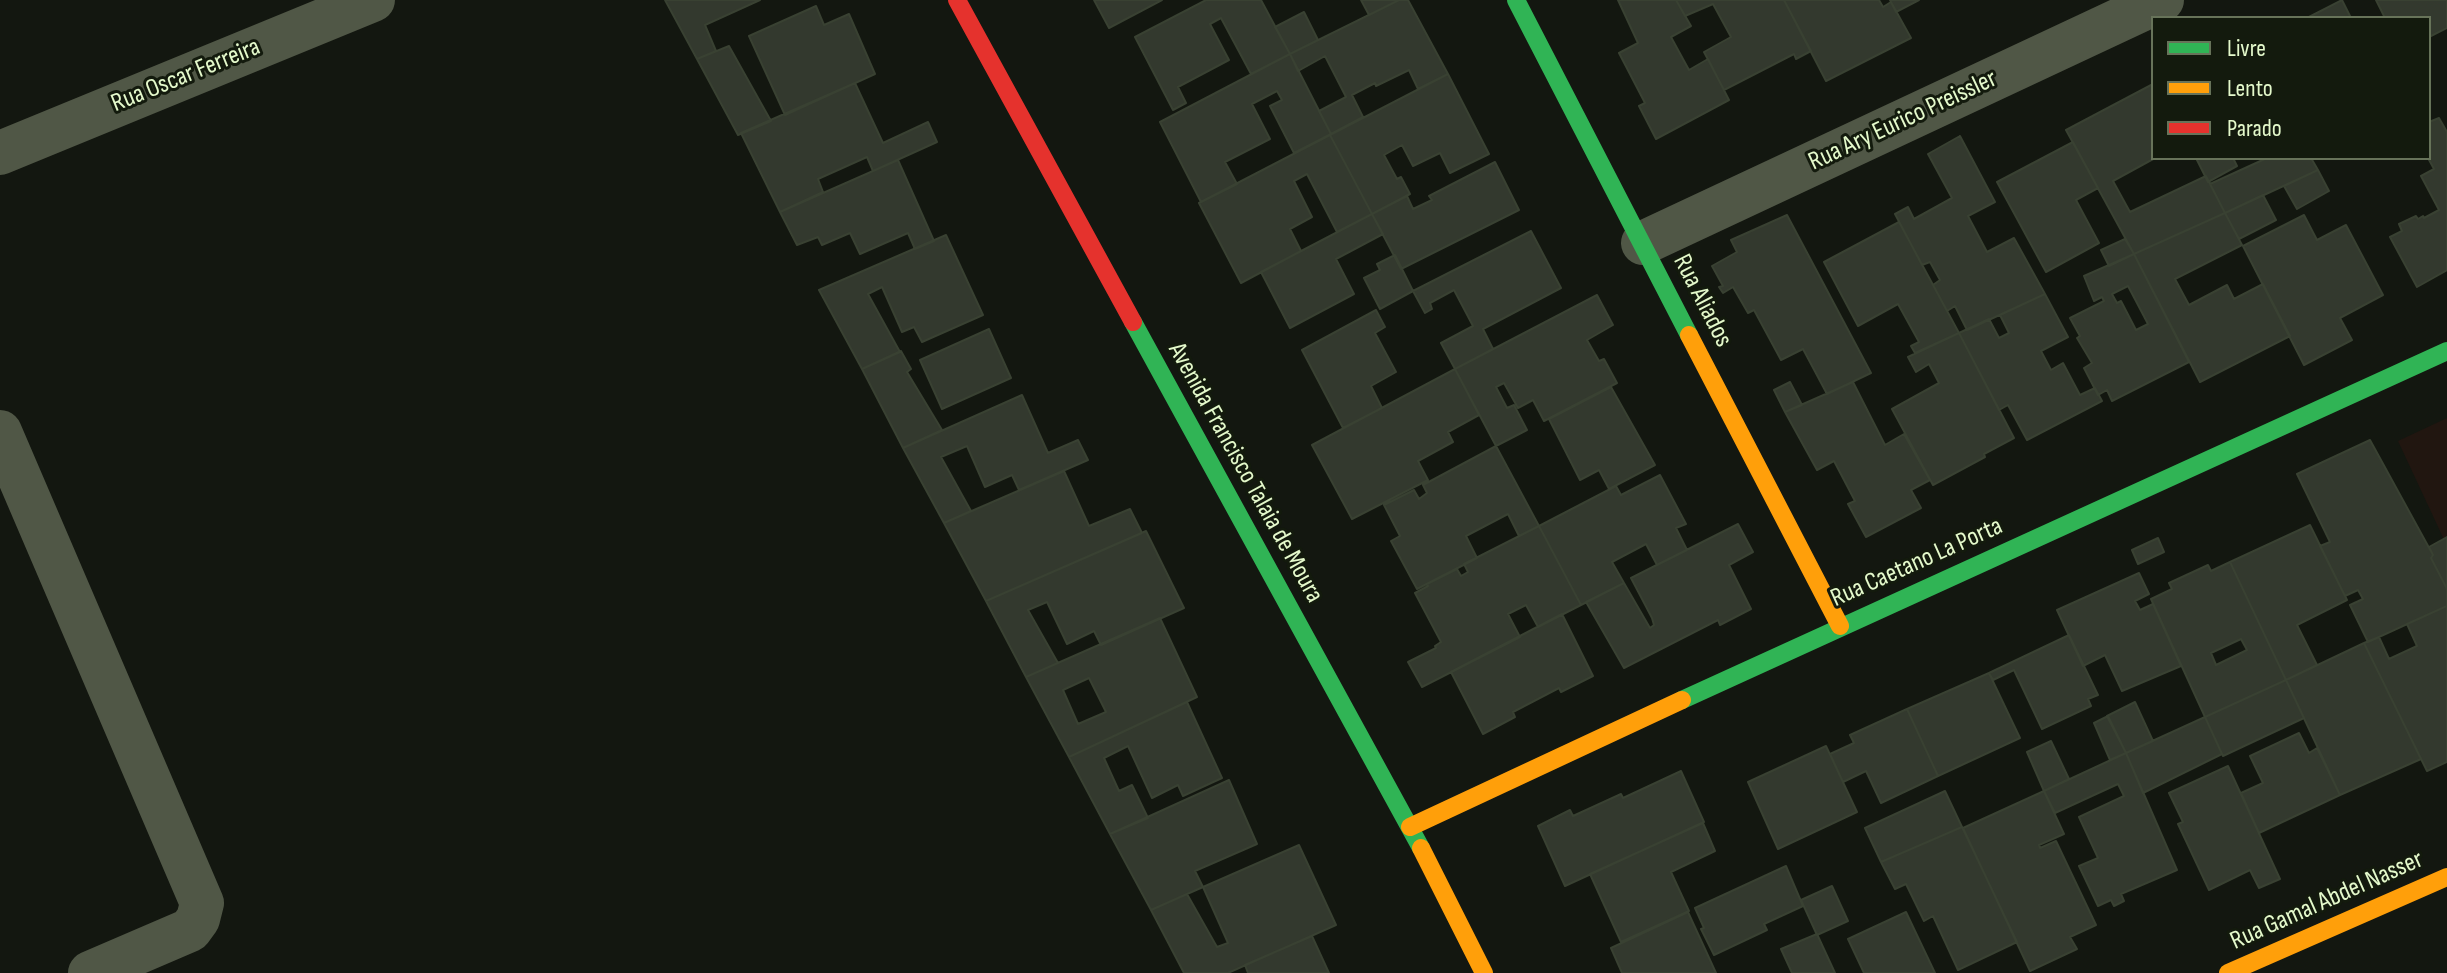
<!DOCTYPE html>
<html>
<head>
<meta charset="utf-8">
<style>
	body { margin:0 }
	#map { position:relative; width:2447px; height:973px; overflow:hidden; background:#131710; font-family:"Sofia Sans Condensed",sans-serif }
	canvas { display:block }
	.legend { position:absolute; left:2151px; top:16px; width:280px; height:144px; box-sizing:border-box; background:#131a0d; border:2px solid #677359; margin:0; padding:10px 14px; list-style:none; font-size:24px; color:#e4f9cb }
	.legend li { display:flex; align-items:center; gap:16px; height:40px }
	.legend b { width:40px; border:2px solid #677359 }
</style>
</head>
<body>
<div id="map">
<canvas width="2447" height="973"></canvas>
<ul class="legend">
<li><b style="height:10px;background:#30b455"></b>Livre</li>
<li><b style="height:10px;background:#ff9f0a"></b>Lento</li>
<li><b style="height:10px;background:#e5322d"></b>Parado</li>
</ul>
</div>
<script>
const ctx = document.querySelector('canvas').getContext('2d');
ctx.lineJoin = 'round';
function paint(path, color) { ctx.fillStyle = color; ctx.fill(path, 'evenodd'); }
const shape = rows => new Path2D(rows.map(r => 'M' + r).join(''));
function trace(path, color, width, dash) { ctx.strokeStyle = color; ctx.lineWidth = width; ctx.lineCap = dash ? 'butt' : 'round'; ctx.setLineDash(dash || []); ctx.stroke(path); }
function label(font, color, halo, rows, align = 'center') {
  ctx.font = font + ' "Sofia Sans Condensed",sans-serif'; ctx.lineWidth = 6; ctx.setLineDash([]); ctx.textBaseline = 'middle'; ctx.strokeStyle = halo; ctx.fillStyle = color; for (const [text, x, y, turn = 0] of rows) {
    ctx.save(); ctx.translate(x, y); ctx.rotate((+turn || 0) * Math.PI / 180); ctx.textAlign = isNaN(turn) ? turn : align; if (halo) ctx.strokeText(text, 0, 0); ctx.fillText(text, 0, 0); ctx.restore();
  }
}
paint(shape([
	[2447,418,2447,546,2398,441]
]), '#211610');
const building = shape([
	[665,0,760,0,705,25,716,51,697,59,665,0],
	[1094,0,1162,0,1109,28,1094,0],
	[1206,0,1261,0,1290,54,1251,74,1221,18,1210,24,1229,60,1178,87,1186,103,1173,110,1135,37,1206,0],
	[1361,0,1399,0,1369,15,1361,0],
	[1399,0,1408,0,1448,74,1418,89,1409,70,1376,86,1375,83,1352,95,1363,117,1331,134,1319,111,1346,97,1325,56,1298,71,1290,54,1399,0],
	[1618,0,1676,0,1691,26,1671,37,1689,70,1708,59,1729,100,1656,139,1639,106,1645,103,1619,53,1638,43,1618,0],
	[1676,0,1784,0,1811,51,1796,59,1794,54,1724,90,1704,52,1731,37,1713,4,1685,16,1676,0],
	[1784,0,1879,0,1883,7,1891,2,1911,38,1826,81,1784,0],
	[1890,0,1919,0,1896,12,1890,0],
	[2342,0,2351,18,2307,18,2342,0],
	[2376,0,2447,0,2447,28,2429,37,2429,18,2385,18,2376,0],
	[816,6,824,25,849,14,875,74,785,115,749,36,816,6],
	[1304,12,1318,40,1290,54,1275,27,1304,12],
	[729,46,771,121,738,135,697,59,729,46],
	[1290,54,1331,134,1294,153,1270,106,1282,100,1277,91,1252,104,1270,139,1225,162,1237,184,1201,202,1160,122,1290,54],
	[1448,74,1489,154,1450,173,1440,153,1413,166,1402,145,1384,155,1397,179,1401,177,1410,194,1372,214,1330,135,1448,74],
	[855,83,883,143,928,122,937,142,873,171,867,157,818,179,823,192,780,212,741,133,855,83],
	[2153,84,2153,158,2155,158,2113,181,2130,212,2206,176,2225,213,2134,254,2066,130,2153,84],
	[2439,118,2447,132,2447,270,2417,287,2390,237,2402,231,2399,224,2416,216,2418,219,2423,216,2424,218,2439,210,2421,176,2434,169,2428,158,2429,122,2439,118],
	[1330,135,1372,214,1337,232,1307,174,1294,181,1312,217,1290,229,1301,251,1241,283,1199,203,1330,135],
	[1960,136,1995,202,1968,216,1987,252,2014,238,2045,294,1967,330,1955,306,1947,311,1933,285,1940,280,1930,262,1922,265,1895,214,1908,207,1914,219,1952,198,1928,154,1960,136],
	[2073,142,2098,188,2076,200,2099,243,2046,272,1997,182,2073,142],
	[2196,158,2233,158,2237,166,2208,182,2196,158],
	[2267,158,2311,158,2318,170,2225,213,2210,184,2267,158],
	[898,160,934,241,915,249,908,233,860,254,850,233,822,245,818,237,797,245,780,212,898,160],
	[1495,162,1519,210,1401,269,1372,214,1407,196,1413,209,1432,200,1429,196,1495,162],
	[2318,170,2329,191,2297,209,2284,186,2318,170],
	[2263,195,2276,220,2239,239,2225,213,2263,195],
	[2225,213,2242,245,2175,279,2189,305,2227,285,2234,299,2263,284,2290,336,2200,382,2134,254,2225,213],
	[1372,214,1383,234,1336,259,1354,294,1290,328,1261,272,1372,214],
	[1787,215,1871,373,1827,394,1803,349,1781,360,1754,310,1748,313,1733,287,1723,293,1719,287,1723,286,1712,266,1737,252,1731,240,1787,215],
	[2304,215,2317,240,2346,225,2383,295,2340,318,2352,340,2304,365,2243,246,2304,215],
	[1899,222,1959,333,1915,353,1911,346,1919,342,1898,304,1858,326,1824,262,1899,222],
	[1531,231,1561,288,1483,329,1493,349,1455,369,1441,343,1473,326,1454,290,1430,303,1432,309,1425,313,1413,291,1531,231],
	[946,235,983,315,922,342,914,327,902,332,882,287,868,294,900,352,862,369,819,290,946,235],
	[2125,239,2134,254,2109,266,2101,250,2125,239],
	[2134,254,2189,362,2112,401,2107,390,2098,395,2084,368,2092,363,2077,338,2080,336,2070,318,2104,301,2102,297,2094,301,2084,276,2134,254],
	[1395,255,1413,291,1380,309,1364,278,1380,270,1377,264,1395,255],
	[2128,286,2148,324,2136,330,2121,301,2117,303,2112,294,2128,286],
	[2045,294,2068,337,2041,351,2051,370,2063,363,2080,395,2095,388,2102,401,2027,440,2008,405,1999,410,1959,333,1989,319,1999,338,2009,333,2000,315,2045,294],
	[1597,295,1613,325,1587,340,1599,361,1604,359,1617,383,1544,421,1533,400,1518,408,1504,383,1496,387,1507,408,1514,405,1527,430,1496,446,1455,369,1597,295],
	[1376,310,1385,327,1375,333,1396,372,1371,386,1382,408,1343,428,1302,350,1376,310],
	[989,329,1011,378,942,409,920,360,989,329],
	[1959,333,2014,438,1984,454,1985,457,1933,485,1892,409,1939,383,1929,364,1916,372,1908,357,1959,333],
	[901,351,911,369,907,372,942,430,903,448,862,369,901,351],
	[1455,369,1479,415,1448,432,1453,442,1418,461,1428,480,1352,519,1312,445,1455,369],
	[1790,382,1802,405,1785,412,1774,390,1790,382],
	[1853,382,1885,445,1904,434,1930,480,1911,490,1921,508,1866,537,1848,504,1855,501,1834,461,1817,470,1785,412,1853,382],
	[1611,387,1655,465,1609,489,1599,470,1580,480,1549,419,1611,387],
	[1022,395,1048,453,1078,440,1088,460,1019,490,1012,475,985,487,967,446,941,457,971,511,944,523,903,448,1022,395],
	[2370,440,2433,555,2431,558,2447,589,2447,606,2368,642,2350,605,2363,599,2358,590,2345,596,2320,546,2330,542,2297,474,2370,440],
	[1496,446,1539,526,1519,536,1508,514,1466,536,1477,558,1417,589,1391,541,1400,536,1384,505,1414,490,1419,499,1427,493,1423,485,1496,446],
	[1064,471,1089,526,1130,509,1142,533,986,601,944,523,1064,471],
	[1660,475,1686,524,1676,528,1687,550,1657,565,1646,544,1612,562,1624,583,1581,605,1539,526,1616,486,1621,495,1660,475],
	[1738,524,1753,552,1729,565,1751,609,1720,625,1718,620,1624,668,1586,602,1624,583,1650,628,1654,625,1652,618,1631,578,1738,524],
	[2310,525,2347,600,2297,625,2317,665,2286,680,2230,562,2310,525],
	[1539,526,1581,605,1538,627,1526,605,1508,614,1520,637,1422,687,1408,662,1436,648,1435,646,1441,642,1415,593,1428,586,1427,584,1457,569,1461,576,1468,572,1464,564,1539,526],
	[1146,531,1184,608,1101,645,1094,631,1067,644,1047,602,1028,610,1058,663,1026,677,986,601,1146,531],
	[2447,537,2447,589,2431,558,2433,555,2429,547,2447,537],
	[2158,538,2164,552,2138,564,2132,550,2158,538],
	[2230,562,2286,680,2205,717,2151,599,2172,589,2169,583,2208,565,2211,571,2230,562],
	[2241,639,2247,650,2216,665,2211,653,2241,639],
	[2139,573,2149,594,2135,601,2140,610,2153,604,2181,666,2122,691,2105,655,2083,666,2057,610,2139,573],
	[2447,606,2447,762,2427,771,2364,643,2379,637,2389,659,2417,646,2407,624,2447,606],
	[1562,614,1593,676,1561,692,1559,688,1513,712,1515,717,1483,734,1451,672,1562,614],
	[1160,618,1197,697,1069,757,1026,677,1160,618],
	[1089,678,1106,712,1078,724,1063,690,1089,678],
	[2069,635,2098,695,2088,699,2091,706,2042,729,2014,670,1993,680,1989,673,2069,635],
	[2364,643,2421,759,2340,795,2286,680,2364,643],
	[1989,673,2020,738,1938,776,1907,709,1989,673],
	[2286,680,2304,718,2223,756,2205,717,2286,680],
	[1187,702,1222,778,1183,796,1178,785,1152,798,1128,746,1104,758,1119,791,1132,785,1148,818,1110,834,1069,757,1187,702],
	[2135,702,2153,741,2126,753,2107,716,2135,702],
	[1907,709,1938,776,1881,803,1866,771,1843,782,1830,754,1854,743,1850,735,1907,709],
	[2108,716,2126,753,2110,760,2094,723,2108,716],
	[2205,717,2222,754,2143,793,2126,753,2205,717],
	[2299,733,2309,753,2317,748,2340,795,2259,833,2241,793,2263,783,2250,756,2299,733],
	[2051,741,2069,779,2044,791,2027,752,2051,741],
	[1826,746,1857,812,1778,849,1748,782,1826,746],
	[2126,753,2177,870,2121,894,2124,901,2114,906,2111,900,2098,906,2079,866,2098,858,2079,817,2124,796,2118,784,2055,813,2044,791,2126,753],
	[2228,766,2280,879,2259,888,2250,870,2209,890,2178,824,2183,822,2169,793,2228,766],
	[1681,771,1704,822,1565,886,1538,826,1570,810,1573,816,1621,794,1623,798,1681,771],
	[1229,780,1257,844,1195,871,1203,887,1151,910,1110,834,1229,780],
	[1945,791,1962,827,1881,862,1865,828,1945,791],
	[2044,791,2064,834,2039,845,2040,848,2056,841,2096,925,2070,937,2077,949,2030,971,1963,828,2044,791],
	[1703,823,1715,851,1671,872,1689,911,1621,942,1590,874,1703,823],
	[1962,827,2017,942,1958,970,1933,916,1924,921,1906,884,1895,889,1881,862,1962,827],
	[1299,845,1336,925,1228,973,1184,973,1151,910,1187,894,1217,947,1228,943,1203,887,1299,845],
	[1786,866,1803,906,1764,924,1767,930,1714,955,1701,929,1704,928,1695,908,1786,866],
	[1832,886,1848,921,1817,935,1801,900,1832,886],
	[1688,912,1716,973,1622,973,1611,948,1688,912],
	[1906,912,1935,973,1864,973,1848,939,1906,912],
	[1817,934,1835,973,1792,973,1781,949,1817,934],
	[1312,936,1329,973,1248,973,1245,965,1312,936]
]);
paint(building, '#33392e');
trace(building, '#394132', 2);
trace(shape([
	[0,153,373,0],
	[1643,243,2162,0],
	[0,432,202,903,198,919,190,930,90,973]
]), '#505746', 44);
trace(shape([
	[1516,0,1689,335],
	[1133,322,1421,848],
	[1682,700,2447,351]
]), '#30b455', 18);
trace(shape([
	[1689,335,1840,626],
	[1410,827,1682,700],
	[1421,848,1484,973],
	[2228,973,2447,877]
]), '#ff9f0a', 18);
trace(shape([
	[957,0,1133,322]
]), '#e5322d', 18);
label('26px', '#e4f9cb', '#131a0d', [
	["Rua Oscar Ferreira",186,76,-22],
	["Rua Ary Eurico Preissler",1903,121,-25],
	["Rua Aliados",1702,301,63],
	["Avenida Francisco Talaia de Moura",1245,473,61],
	["Rua Caetano La Porta",1917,563,-24],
	["Rua Gamal Abdel Nasser",2327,901,-24]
]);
</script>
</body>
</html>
